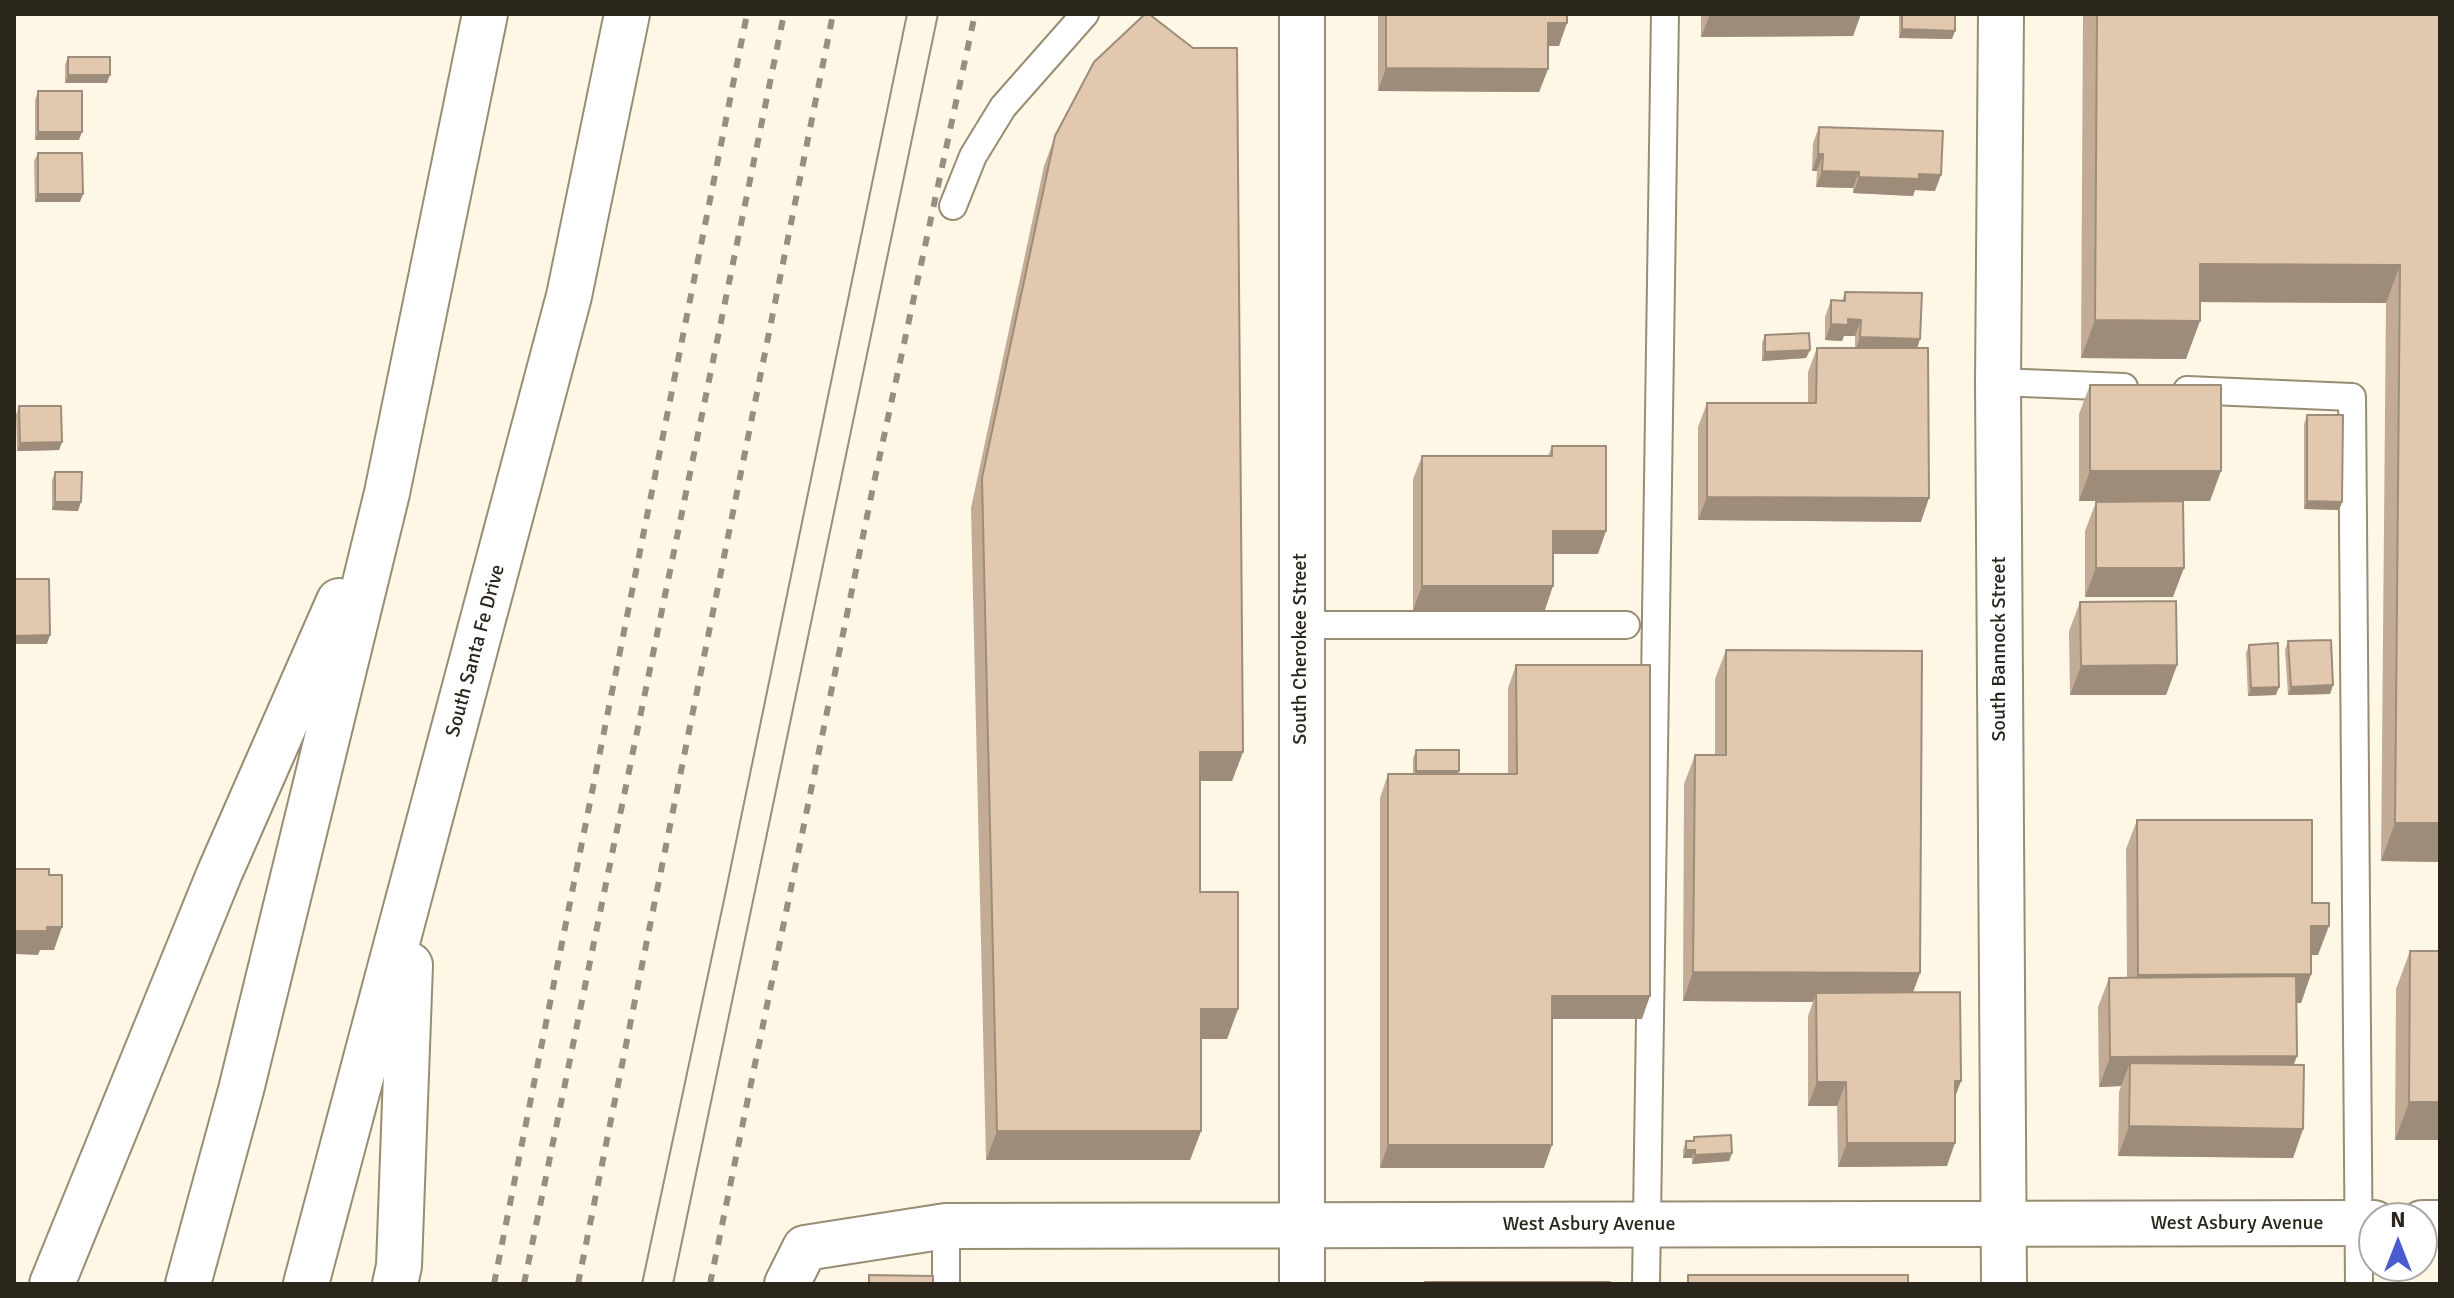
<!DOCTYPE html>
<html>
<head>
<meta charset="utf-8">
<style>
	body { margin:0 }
	#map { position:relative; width:2454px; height:1298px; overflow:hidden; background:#fef7e5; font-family:Signika,sans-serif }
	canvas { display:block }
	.frame { position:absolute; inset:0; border:16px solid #2a261b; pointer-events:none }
	.north { position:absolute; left:2358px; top:1202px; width:80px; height:80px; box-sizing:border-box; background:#fff; border:2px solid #aaa8a4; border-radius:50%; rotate:0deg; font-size:22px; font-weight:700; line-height:32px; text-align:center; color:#2a261b }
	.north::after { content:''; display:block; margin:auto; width:28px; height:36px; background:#485bd0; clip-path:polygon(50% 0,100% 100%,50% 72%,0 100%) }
</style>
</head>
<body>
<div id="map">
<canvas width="2454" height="1298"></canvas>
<div class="frame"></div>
<div class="north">N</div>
</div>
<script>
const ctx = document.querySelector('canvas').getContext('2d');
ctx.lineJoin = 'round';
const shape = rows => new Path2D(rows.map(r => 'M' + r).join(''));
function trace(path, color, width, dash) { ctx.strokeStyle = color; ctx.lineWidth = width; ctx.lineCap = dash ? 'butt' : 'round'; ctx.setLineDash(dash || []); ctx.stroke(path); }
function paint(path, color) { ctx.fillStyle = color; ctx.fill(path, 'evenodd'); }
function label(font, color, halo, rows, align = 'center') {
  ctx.font = font + ' Signika,sans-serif'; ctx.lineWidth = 7; ctx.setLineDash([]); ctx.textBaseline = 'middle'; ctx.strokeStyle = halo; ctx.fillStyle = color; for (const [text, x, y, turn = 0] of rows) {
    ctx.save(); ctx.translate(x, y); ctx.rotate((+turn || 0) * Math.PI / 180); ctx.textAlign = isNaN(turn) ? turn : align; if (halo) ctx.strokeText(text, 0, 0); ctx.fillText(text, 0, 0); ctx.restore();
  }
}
const service = shape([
	[953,206,973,156,1003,107,1085,14],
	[1998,382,2124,387],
	[2187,390,2352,397,2359,1284],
	[1301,625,1626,625],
	[946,1284,946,1226],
	[1646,1284,1665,14]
]);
const minor = shape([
	[2001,14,1998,382,2004,1284],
	[2422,1223,2440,1223],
	[787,1284,805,1248,946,1226,2374,1223],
	[1302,1284,1302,14]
]);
const trunk = shape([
	[52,1284,220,872,339,601],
	[188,1284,241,1090,387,493,485,14],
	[306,1284,569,296,627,14],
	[395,1284,399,1266,410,965]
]);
trace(service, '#988d72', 30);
trace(minor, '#988d72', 48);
trace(trunk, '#988d72', 48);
trace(service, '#fff', 26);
trace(minor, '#fff', 44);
trace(trunk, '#fff', 44);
trace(shape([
	[642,1284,724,900,907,14],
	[673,1284,938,14]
]), '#948f80', 2);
trace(shape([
	[494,1284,747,14],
	[524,1284,784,14],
	[578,1284,833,14],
	[710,1284,872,492,975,14]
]), '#948f80', 6, [10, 10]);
paint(shape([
	[1378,14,1567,14,1559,46,1548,46,1548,69,1539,92,1378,91],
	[1701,14,1861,14,1853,36,1701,37],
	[1899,14,1955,14,1952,39,1899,38],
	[2083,14,2440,14,2440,862,2381,861,2386,303,2200,302,2186,359,2081,358],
	[68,57,107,83,65,83,65,65],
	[38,91,79,140,35,140,35,100],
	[1819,127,1935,191,1915,190,1913,196,1853,193,1853,188,1816,187,1817,171,1812,171,1813,143],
	[1055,136,1243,752,1232,781,1200,781,1200,892,1238,1009,1227,1039,1201,1039,1201,1131,1190,1160,986,1160,971,508,1044,166],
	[38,153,80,202,35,202,34,161],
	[1845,292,1917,348,1921,522,1698,520,1698,427,1707,403,1808,403,1808,372,1817,348,1855,348,1855,336,1844,336,1842,341,1825,340,1825,317,1831,300,1842,301],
	[1765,335,1810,350,1806,358,1762,361,1762,343],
	[2090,385,2210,501,2079,501,2079,414],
	[19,406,62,442,59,450,17,451,16,415],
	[2307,415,2342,502,2339,510,2304,509,2304,424],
	[1552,446,1598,554,1553,554,1545,610,1413,610,1413,479,1422,456,1548,456],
	[55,472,78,511,52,510,52,480],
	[2096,502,2173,597,2085,597,2085,531],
	[2080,602,2177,665,2166,695,2070,695,2069,631],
	[2288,641,2333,685,2330,694,2288,695,2285,650],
	[2249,645,2276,695,2248,696,2246,653],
	[1726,650,1920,973,1913,992,1961,1081,1955,1096,1947,1166,1838,1167,1837,1106,1808,1106,1808,1016,1813,1002,1683,1001,1684,784,1695,755,1715,755,1715,679],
	[1516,665,1642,1019,1552,1019,1544,1168,1380,1168,1380,798,1388,774,1413,774,1413,758,1416,750,1458,774,1508,774,1508,688],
	[2137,820,2312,903,2318,955,2311,955,2311,974,2301,1003,2296,1003,2297,1056,2293,1065,2303,1129,2293,1158,2118,1156,2119,1092,2121,1086,2099,1087,2098,1007,2109,978,2127,978,2126,849],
	[2410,951,2440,1140,2395,1140,2396,989],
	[1694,1137,1732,1153,1729,1161,1692,1164,1692,1158,1683,1158,1683,1150,1686,1141,1693,1141]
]), '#c2ac96');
paint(shape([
	[1710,14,1861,14,1853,36,1701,37],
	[1548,23,1567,23,1559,46,1539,46],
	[1902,29,1955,31,1952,39,1899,38],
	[1386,68,1548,69,1539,92,1378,91],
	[68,75,110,75,107,83,65,83],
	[38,132,82,132,79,140,35,140],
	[1818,154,1823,154,1817,171,1812,171],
	[1822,171,1859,172,1853,188,1816,187],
	[1919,174,1941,175,1935,191,1915,190,1913,196,1853,193,1859,177],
	[38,194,83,194,80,202,35,202],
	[2200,264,2400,265,2386,303,2186,302],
	[1848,319,1861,320,1855,336,1844,336,1842,341,1825,340,1831,324],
	[2095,320,2200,321,2186,359,2081,358],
	[1860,337,1920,339,1915,355,1854,354],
	[1810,350,1806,358,1762,361,1765,352],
	[62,442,59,450,17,451,20,443],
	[2090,471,2221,471,2210,501,2079,501],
	[1707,497,1929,498,1921,522,1698,520],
	[2307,501,2342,502,2339,510,2304,509],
	[55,502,81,502,78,511,52,510],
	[1553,531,1606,531,1598,554,1545,554],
	[2096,568,2184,568,2173,597,2085,597],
	[1422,586,1553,586,1545,610,1413,610],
	[50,635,47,644,14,644,14,636],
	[2177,665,2166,695,2070,695,2081,666],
	[2333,685,2330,694,2288,695,2291,687],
	[2279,687,2276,695,2248,696,2251,688],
	[1200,752,1243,752,1232,781,1189,781],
	[1416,771,1459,771,1456,779,1412,779],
	[2395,823,2440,823,2440,862,2381,861],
	[2311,926,2329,926,2318,955,2301,955],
	[47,927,62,927,54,950,40,950,38,955,14,954,14,931],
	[1693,972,1920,973,1909,1003,1816,993,1813,1002,1683,1001],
	[2311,974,2301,1003,2127,1004,2138,975],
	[1552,996,1650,996,1642,1019,1544,1019],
	[1201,1009,1238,1009,1227,1039,1190,1039],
	[2297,1056,2286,1085,2130,1063,2121,1086,2099,1087,2110,1057],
	[1955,1081,1961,1081,1952,1105],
	[1817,1082,1846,1082,1837,1106,1808,1106],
	[2409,1102,2440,1102,2440,1140,2395,1140],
	[2129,1126,2303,1129,2293,1158,2118,1156],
	[997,1131,1201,1131,1190,1160,986,1160],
	[1847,1143,1955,1143,1947,1166,1838,1167],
	[1388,1145,1552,1145,1544,1168,1380,1168],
	[1686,1150,1695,1150,1692,1158,1683,1158],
	[1732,1153,1729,1161,1692,1164,1695,1155]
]), '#9e8c7a');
const building = shape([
	[1145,14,1149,14,1193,48,1237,48,1243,752,1200,752,1200,892,1238,892,1238,1009,1201,1009,1201,1131,997,1131,982,478,1055,136,1094,62,1145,14],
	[1386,14,1567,14,1567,23,1548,23,1548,69,1386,68,1386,14],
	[1902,14,1955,14,1955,31,1902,29,1902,14],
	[2097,14,2440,14,2440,823,2395,823,2400,265,2200,264,2200,321,2095,320,2097,14],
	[68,57,110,57,110,75,68,75,68,57],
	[14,91,15,178,14,178,14,91],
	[38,91,82,91,82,132,38,132,38,91],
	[1819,127,1943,131,1941,175,1919,174,1919,179,1859,177,1859,172,1822,171,1823,154,1818,154,1819,127],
	[38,153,82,153,83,194,38,194,38,153],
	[1845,292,1922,293,1920,339,1860,337,1861,320,1848,319,1848,325,1831,324,1831,300,1845,301,1845,292],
	[1809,333,1810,350,1765,352,1765,335,1809,333],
	[1817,348,1928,348,1929,498,1707,497,1707,403,1816,403,1817,348],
	[2090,385,2221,385,2221,471,2090,471,2090,385],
	[19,406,61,406,62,442,20,443,19,406],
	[2307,415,2343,415,2342,502,2307,501,2307,415],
	[1552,446,1606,446,1606,531,1553,531,1553,586,1422,586,1422,456,1552,456,1552,446],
	[55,472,82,472,81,502,55,502,55,472],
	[2183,501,2184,568,2096,568,2096,502,2183,501],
	[14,579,49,579,50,635,14,636,14,579],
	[2176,601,2177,665,2081,666,2080,602,2176,601],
	[2331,640,2333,685,2291,687,2288,641,2331,640],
	[2278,643,2279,687,2251,688,2249,645,2278,643],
	[1726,650,1922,651,1920,973,1693,972,1695,755,1726,755,1726,650],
	[1516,665,1650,665,1650,996,1552,996,1552,1145,1388,1145,1388,774,1517,774,1516,665],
	[1416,750,1459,750,1459,771,1416,771,1416,750],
	[2137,820,2312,820,2312,903,2329,903,2329,926,2311,926,2311,974,2138,975,2137,820],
	[14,869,49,869,49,875,62,875,62,927,47,927,47,931,14,931,14,869],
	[2410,951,2440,951,2440,1102,2409,1102,2410,951],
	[2296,976,2297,1056,2110,1057,2109,978,2296,976],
	[1960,992,1961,1081,1955,1081,1955,1143,1847,1143,1846,1082,1817,1082,1816,993,1960,992],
	[2130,1063,2304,1065,2303,1129,2129,1126,2130,1063],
	[1731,1135,1732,1153,1695,1155,1695,1150,1686,1150,1686,1141,1694,1141,1694,1137,1731,1135],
	[869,1275,933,1276,933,1284,869,1284,869,1275],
	[1688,1275,1908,1275,1908,1284,1688,1284,1688,1275],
	[1425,1282,1610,1282,1610,1284,1425,1284,1425,1282]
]);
paint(building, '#e2c8af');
trace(building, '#9e8c7a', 2);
label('20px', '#2a261b', '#fff', [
	["South Cherokee Street",1301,649,-90],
	["South Bannock Street",2000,649,-90],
	["South Santa Fe Drive",476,651,-75],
	["West Asbury Avenue",2237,1224],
	["West Asbury Avenue",1589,1225]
]);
</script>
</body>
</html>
